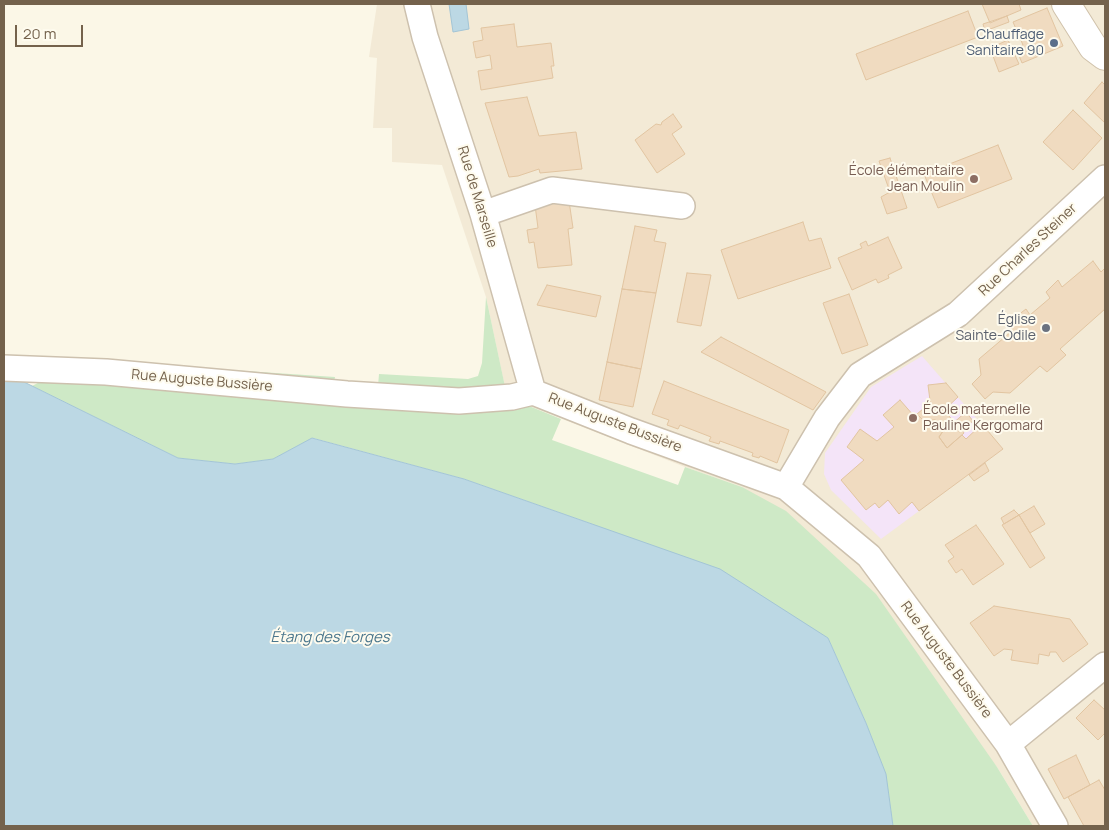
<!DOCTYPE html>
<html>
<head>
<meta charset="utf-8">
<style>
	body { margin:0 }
	#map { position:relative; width:1109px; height:830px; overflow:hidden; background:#fbf7e7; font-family:Manrope,sans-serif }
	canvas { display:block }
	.frame { position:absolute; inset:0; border:5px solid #74624c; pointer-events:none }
	.scale { position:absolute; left:15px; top:25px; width:68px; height:22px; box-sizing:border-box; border:2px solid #74624c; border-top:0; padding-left:6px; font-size:15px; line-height:18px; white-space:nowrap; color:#74624c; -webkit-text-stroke:4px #fefbee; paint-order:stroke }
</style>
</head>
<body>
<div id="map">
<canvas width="1109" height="830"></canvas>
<div class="frame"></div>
<div class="scale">20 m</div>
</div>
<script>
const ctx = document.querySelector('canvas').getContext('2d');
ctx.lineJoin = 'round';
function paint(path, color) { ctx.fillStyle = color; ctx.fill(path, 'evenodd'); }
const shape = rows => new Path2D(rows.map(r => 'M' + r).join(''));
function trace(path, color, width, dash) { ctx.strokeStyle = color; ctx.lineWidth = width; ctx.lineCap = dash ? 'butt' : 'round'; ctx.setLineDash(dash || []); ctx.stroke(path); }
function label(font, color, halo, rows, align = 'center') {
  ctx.font = font + ' Manrope,sans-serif'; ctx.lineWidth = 4; ctx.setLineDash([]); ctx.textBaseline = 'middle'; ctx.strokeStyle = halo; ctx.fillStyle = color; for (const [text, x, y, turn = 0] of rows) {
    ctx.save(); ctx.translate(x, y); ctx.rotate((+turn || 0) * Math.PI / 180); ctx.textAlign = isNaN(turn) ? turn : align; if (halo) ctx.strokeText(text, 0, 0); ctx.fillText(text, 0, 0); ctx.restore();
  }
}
paint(shape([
	[377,4,1105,4,1105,826,1033,826,997,767,742,487,685,467,529,406,510,411,486,297,442,165,392,162,392,128,373,128,377,58,369,57]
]), '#f3ead6');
paint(shape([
	[922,356,1003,449,881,539,831,490,824,474,825,453,871,387]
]), '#f4e4f8');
paint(shape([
	[486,297,510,410,529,406,561,419,552,440,678,485,685,467,742,487,786,511,876,594,997,767,1033,826,893,826,885,774,866,723,828,638,589,523,464,479,313,438,273,459,235,464,178,458,32,386,82,360,335,377,334,383,378,386,379,374,468,379,478,376,482,363]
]), '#cee9c6');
const water = shape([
	[449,4,466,4,469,29,453,32,449,4],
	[4,380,24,382,178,458,235,464,273,459,312,438,464,479,720,569,828,638,866,723,886,774,893,826,4,826,4,380]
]);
paint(water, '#bcd8e4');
trace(water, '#a3c5d6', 1);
const building = shape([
	[982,4,1019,4,1021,10,990,23,982,4],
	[1047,8,1063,46,1022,63,1016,48,1023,45,1013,22,1047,8],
	[968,11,978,37,866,80,856,54,968,11],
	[1007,16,1009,22,985,31,983,24,1007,16],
	[514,24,517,47,551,43,554,66,551,66,553,78,481,90,478,71,492,69,490,55,476,58,473,42,483,40,481,28,514,24],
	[1008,40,1019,64,999,72,990,48,1008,40],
	[1102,82,1105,85,1105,123,1084,103,1102,82],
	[527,97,539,136,576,132,582,169,540,173,539,169,518,176,509,177,485,103,527,97],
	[1073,110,1102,138,1073,170,1043,142,1073,110],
	[673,114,682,127,672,134,685,154,657,173,635,140,656,124,661,125,662,122,673,114],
	[998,145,1012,179,938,208,924,174,998,145],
	[890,158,907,208,887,214,881,197,890,192,879,161,890,158],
	[569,201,573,228,568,229,572,265,538,268,534,242,529,243,527,230,538,228,535,205,569,201],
	[803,222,809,241,821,238,831,268,738,299,721,250,803,222],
	[635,226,657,230,654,241,666,243,656,293,622,289,635,226],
	[888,237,902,268,888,275,889,278,878,283,876,279,852,290,838,258,862,248,860,244,866,241,868,246,888,237],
	[1093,261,1101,272,1105,268,1105,309,1060,349,1066,355,1047,372,1040,366,1010,393,993,392,985,399,972,384,981,375,979,359,1012,331,1005,325,1026,309,1030,315,1050,298,1046,292,1058,280,1062,287,1093,261],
	[687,273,711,275,701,326,677,322,687,273],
	[547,285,601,296,596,317,537,305,547,285],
	[622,289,656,293,641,369,607,362,622,289],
	[849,294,868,345,842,354,823,303,849,294],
	[721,337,826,392,813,410,701,352,721,337],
	[607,362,641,369,633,407,599,400,607,362],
	[664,381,789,430,777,463,760,456,759,458,752,456,753,453,720,441,719,444,709,441,711,437,680,425,678,429,667,425,669,420,652,414,664,381],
	[946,383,958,397,942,412,937,407,931,408,928,385,946,383],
	[900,400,914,416,917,414,924,421,935,420,941,424,943,431,939,437,947,448,962,435,966,439,982,424,1003,449,919,511,912,502,899,514,888,500,879,508,875,503,866,510,841,480,864,460,847,447,860,429,877,441,894,427,883,415,900,400],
	[930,403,931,408,937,407,942,412,944,410,954,422,952,424,959,432,962,430,964,433,947,448,939,437,943,431,941,424,935,420,924,421,917,414,930,403],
	[966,412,973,421,959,432,952,424,966,412],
	[985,463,989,471,974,481,969,475,985,463],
	[1034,506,1045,524,1030,533,1019,515,1034,506],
	[1014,510,1019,515,1004,524,1001,518,1014,510],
	[1019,515,1045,558,1030,568,1002,525,1019,515],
	[976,525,1004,564,973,585,962,569,956,573,948,561,954,557,945,545,976,525],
	[994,606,1070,619,1088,644,1063,662,1056,652,1050,652,1049,656,1039,654,1038,664,1011,660,1013,650,1004,649,994,656,970,623,994,606],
	[1094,700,1105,710,1105,733,1098,740,1076,718,1094,700],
	[1076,755,1090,785,1064,799,1048,769,1076,755],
	[1099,780,1105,790,1105,826,1084,826,1068,797,1099,780]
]);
paint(building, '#f0dbc0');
trace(building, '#e2c5a1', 1);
const street = shape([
	[417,4,425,37,483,214,533,392],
	[483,214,552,190,682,206],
	[4,368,106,372,347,394,459,401,512,397,533,392,631,431,786,487,869,556,1008,744,1055,826],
	[786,487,827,418,860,375,958,314,1105,178],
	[1008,744,1105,665]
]);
const secondary = shape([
	[1066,4,1093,47,1105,56]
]);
trace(street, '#cdc1ae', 28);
trace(secondary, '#d0c2ab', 30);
trace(street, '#fff', 25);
trace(secondary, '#fff', 28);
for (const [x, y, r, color] of [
	[1054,43,5,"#5c6f8a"],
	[974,179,5,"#8d6e63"],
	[1046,328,5,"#6b7280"],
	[913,418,5,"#8d6e63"]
]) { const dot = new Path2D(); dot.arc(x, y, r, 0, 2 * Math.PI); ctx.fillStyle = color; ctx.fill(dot); trace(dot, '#fefbee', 2); }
label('14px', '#4e5e75', '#fefbee', [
	["Chauffage",1044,35],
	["Sanitaire 90",1044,51]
], 'right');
label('14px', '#785e54', '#fefbee', [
	["École élémentaire",964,171],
	["Jean Moulin",964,187],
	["École maternelle",923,410,"left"],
	["Pauline Kergomard",923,426,"left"]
], 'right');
label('14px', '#74624c', '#fefbee', [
	["Rue de Marseille",477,197,73],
	["Rue Charles Steiner",1028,250,-43],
	["Rue Auguste Bussière",202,381,5],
	["Rue Auguste Bussière",615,423,21],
	["Rue Auguste Bussière",946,660,53]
]);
label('14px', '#5b616d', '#fefbee', [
	["Église",1036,320],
	["Sainte-Odile",1036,336]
], 'right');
label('italic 15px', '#4b778d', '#fefbee', [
	["Étang des Forges",330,638]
]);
</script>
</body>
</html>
